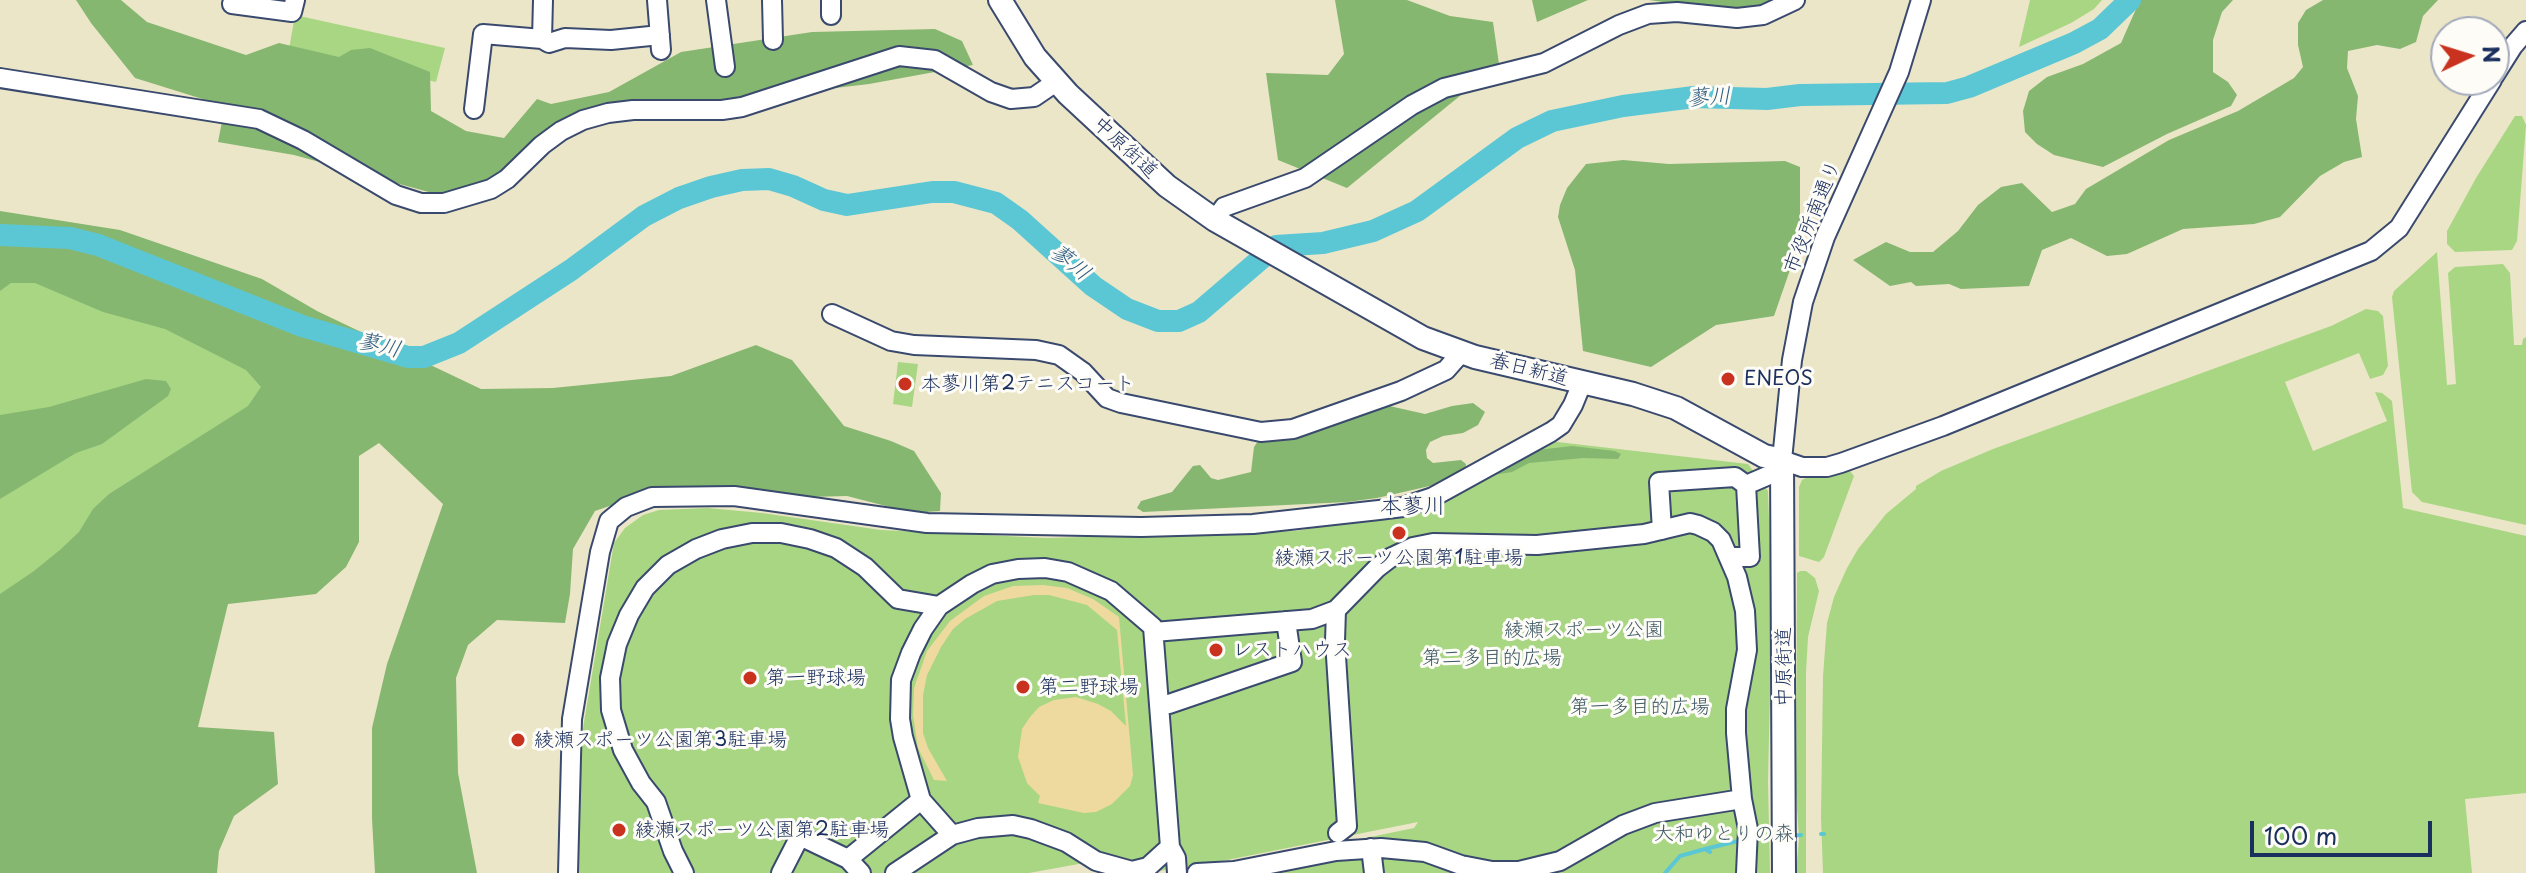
<!DOCTYPE html>
<html>
<head>
<meta charset="utf-8">
<style>
	body { margin:0 }
	#map { position:relative; width:2526px; height:873px; overflow:hidden; background:#ece6c9; font-family:"Playpen Sans",sans-serif }
	canvas { display:block }
	.north { position:absolute; left:2430px; top:16px; width:80px; height:80px; box-sizing:border-box; background:#fdfcf7; border:2px solid #a3aaba; border-radius:50%; rotate:86deg; font-size:22px; font-weight:700; line-height:32px; text-align:center; color:#1b2f5e }
	.north::after { content:''; display:block; margin:auto; width:28px; height:36px; background:#c8321e; clip-path:polygon(50% 0,100% 100%,50% 72%,0 100%) }
	.scale { position:absolute; left:2250px; top:821px; width:182px; height:36px; box-sizing:border-box; border:4px solid #1b2f5e; border-top:0; padding-left:10px; font-size:24px; line-height:28px; white-space:nowrap; color:#1b2f5e; -webkit-text-stroke:6px #fdfcf7; paint-order:stroke }
</style>
</head>
<body>
<div id="map">
<canvas width="2526" height="873"></canvas>
<div class="north">N</div>
<div class="scale">100 m</div>
</div>
<script>
const ctx = document.querySelector('canvas').getContext('2d');
ctx.lineJoin = 'round';
function paint(path, color) { ctx.fillStyle = color; ctx.fill(path, 'evenodd'); }
const shape = rows => new Path2D(rows.map(r => 'M' + r).join(''));
function trace(path, color, width, dash) { ctx.strokeStyle = color; ctx.lineWidth = width; ctx.lineCap = dash ? 'butt' : 'round'; ctx.setLineDash(dash || []); ctx.stroke(path); }
function label(font, color, halo, rows, align = 'center') {
  ctx.font = font + ' "Playpen Sans","Klee One",sans-serif'; ctx.lineWidth = 6; ctx.setLineDash([]); ctx.textBaseline = 'middle'; ctx.strokeStyle = halo; ctx.fillStyle = color; for (const [text, x, y, turn = 0] of rows) {
    ctx.save(); ctx.translate(x, y); ctx.rotate((+turn || 0) * Math.PI / 180); ctx.textAlign = isNaN(turn) ? turn : align; if (halo) ctx.strokeText(text, 0, 0); ctx.fillText(text, 0, 0); ctx.restore();
  }
}
paint(shape([
	[2030,0,2102,0,2094,9,2071,23,2019,47],
	[295,15,445,48,436,82,289,49],
	[2515,116,2522,116,2526,125,2517,241,2512,250,2455,252,2447,244,2447,231,2476,178],
	[0,246,338,353,0,865],
	[2437,252,2447,385,2456,384,2448,273,2455,267,2503,264,2510,273,2514,345,2522,345,2523,339,2526,337,2526,525,2422,502,2412,492,2392,297,2394,291],
	[2366,309,2378,311,2383,316,2388,366,2383,375,2370,379,2359,353,2285,382,2313,451,2387,421,2375,392,2382,393,2392,401,2403,508,2526,536,2526,793,2465,799,2472,873,1823,873,1821,818,1823,676,1827,623,1834,597,1847,568,1858,549,1886,514,1916,489,1916,486,1941,471,1993,449,2331,326],
	[898,362,918,364,912,407,893,404],
	[1549,441,1748,464,1768,491,1772,608,1768,781,1770,873,1169,873,1224,867,1414,828,1418,822,1217,862,1145,873,1084,863,1029,873,576,873,580,746,614,543,625,528,643,515,659,510,708,508,762,513,881,530,1047,538,1296,531,1405,512],
	[1850,471,1854,476,1824,557,1819,562,1799,556,1799,487,1802,480,1811,475,1831,476],
	[1800,571,1806,571,1815,578,1819,591,1808,637,1806,673,1806,873,1796,873,1799,839,1796,791,1797,581,1797,573]
]), '#a8d683');
paint(shape([
	[76,0,121,0,147,22,246,55,279,43,339,57,351,50,370,48,430,72,431,111,466,131,504,138,537,99,551,104,609,92,681,52,812,32,935,29,962,41,973,65,869,84,610,115,555,140,523,178,488,198,454,199,294,155,218,142,225,106,135,78,91,23],
	[1335,0,1407,0,1450,16,1493,22,1499,64,1347,188,1278,160,1266,73,1328,75,1344,54],
	[1532,0,1588,0,1537,22],
	[1649,0,1783,0,1732,12],
	[2140,0,2233,0,2222,12,2213,40,2213,72,2228,82,2237,95,2231,106,2167,134,2103,167,2054,155,2037,144,2025,132,2023,111,2029,91,2047,77,2083,64,2121,43],
	[2323,0,2438,0,2423,16,2416,42,2400,49,2377,45,2348,51,2347,68,2358,96,2356,119,2362,157,2344,162,2320,176,2280,217,2254,224,2183,229,2127,254,2107,256,2071,238,2042,250,2029,286,1961,289,1949,284,1916,286,1911,282,1890,286,1853,260,1886,242,1910,252,1933,252,1958,231,1978,205,2001,187,2022,183,2052,212,2075,204,2086,189,2169,140,2238,111,2294,78,2303,67,2298,45,2298,23,2306,10],
	[1623,160,1669,164,1785,161,1800,167,1800,241,1774,316,1716,325,1651,367,1583,351,1575,270,1558,217,1560,205,1567,188,1586,164],
	[0,211,120,230,262,279,317,311,481,389,553,388,671,376,756,345,792,360,844,426,891,441,914,451,941,493,940,511,913,513,847,496,621,502,595,511,573,549,570,594,565,623,497,620,468,645,456,678,458,773,477,873,375,873,372,819,372,728,387,664,443,504,379,443,359,456,359,542,346,567,316,594,228,604,198,727,274,732,278,784,234,816,219,851,217,873,0,873,0,594,34,571,61,549,79,532,93,509,109,494,248,406,261,387,246,370,165,329,103,312,35,283,11,283,0,291],
	[146,379,166,381,171,389,168,396,102,444,76,453,0,499,0,415,49,407],
	[1473,403,1485,412,1478,425,1463,433,1443,436,1430,442,1426,450,1427,458,1433,463,1461,460,1466,464,1465,471,1443,483,1377,498,1347,502,1143,512,1137,508,1141,501,1172,492,1193,466,1200,465,1211,478,1218,480,1251,472,1254,447,1258,441,1278,429,1385,405,1425,414,1452,406],
	[1572,446,1615,451,1621,454,1618,459,1583,458,1529,463,1512,472,1493,475,1492,471,1537,450]
]), '#86b771');
paint(shape([
	[1043,585,1067,588,1093,599,1119,617,1133,775,1130,786,1112,804,1096,812,1084,813,1038,803,1040,796,1027,783,1018,757,1022,729,1030,717,1039,707,1054,700,1076,697,1098,704,1111,711,1126,726,1117,630,1087,605,1049,595,1034,595,997,601,965,619,953,629,941,647,927,675,923,695,923,733,928,748,947,781,934,780,918,748,913,715,914,688,927,651,950,621,984,596,1013,586]
]), '#eeda9e');
trace(shape([
	[1821,834,1824,834],
	[1790,836,1801,835],
	[1754,838,1777,837],
	[1705,849,1742,840],
	[1665,873,1680,856,1705,849,1710,852]
]), '#5bc7d4', 4);
trace(shape([
	[0,235,70,238,98,245,302,326,408,357,424,357,459,343,571,270,644,216,679,198,711,187,742,180,769,179,793,186,824,200,847,205,932,192,954,192,996,203,1020,220,1093,286,1127,309,1158,321,1179,321,1199,312,1276,246,1323,243,1373,231,1417,211,1517,138,1552,121,1623,106,1694,97,1767,99,1800,95,1947,93,1969,87,2074,43,2100,29,2130,0]
]), '#5bc7d4', 22);
const minor = shape([
	[657,0,661,50],
	[716,0,725,67],
	[772,0,773,40],
	[831,0,831,15],
	[1921,0,1899,72,1825,237,1803,302,1792,360,1782,460,1802,467,1827,467,1841,463,1943,426,2371,251,2399,228,2492,80],
	[232,4,292,12,295,0],
	[542,39,549,43,565,38,611,40,660,35],
	[2494,76,2513,46,2526,31],
	[0,78,259,119,303,140,396,195,421,203,444,203,491,189,507,179,542,145,561,131,583,120,608,113,633,110,722,110,742,107,899,56,935,60,991,92,1011,99,1034,97,1056,82],
	[474,109,483,34,542,39,543,0],
	[1215,220,1224,207,1305,178,1412,105,1444,88,1544,63,1619,25,1648,14,1677,12,1737,18,1763,15,1795,0],
	[832,314,891,341,914,345,1036,350,1059,355,1083,372,1107,398,1121,403,1261,432,1293,429,1401,391,1446,370,1461,353],
	[1746,485,1767,476],
	[1662,530,1659,482,1735,477,1746,485,1750,557,1730,557],
	[1336,610,1335,641,1347,826,1338,833],
	[1154,632,1312,619,1336,610,1377,568,1390,558,1413,547,1433,543,1537,545,1644,534,1690,523,1698,525,1713,532,1721,540,1737,577,1745,611,1747,650,1736,709,1736,733,1742,799],
	[1159,705,1169,704,1292,662,1286,621],
	[1170,847,1176,858,1177,873],
	[1371,848,1374,873],
	[848,859,921,800],
	[568,873,572,719,600,552,609,521,626,507,652,497,734,496,927,523,1141,527,1253,524,1379,510,1403,507,1433,497,1551,432,1561,425,1573,405,1582,383],
	[684,873,673,851,656,802,641,783,623,750,611,710,610,678,617,644,629,615,645,588,668,565,696,549,722,539,752,533,781,533,810,539,836,548,865,567,898,599,939,606],
	[781,873,800,836,848,859,861,873],
	[895,873,952,835,978,828,1013,825,1031,829,1066,842,1096,861,1132,871,1148,867,1170,847,1153,627,1111,591,1068,572,1045,568,1018,569,992,574,972,584,939,606,923,629,911,653,901,680,900,719,903,737,921,800,952,835],
	[1197,873,1234,871,1336,851,1381,848,1425,852,1461,865,1492,871,1519,871,1560,861,1623,825,1655,813,1742,799,1748,829,1746,873]
]);
const major = shape([
	[1000,0,1035,57,1068,94,1167,186,1215,220,1423,338,1475,357,1633,394,1676,408,1764,456,1782,460,1784,873]
]);
trace(minor, '#3a4a6e', 22);
trace(major, '#3a4a6e', 26);
trace(minor, '#fff', 18);
trace(major, '#fff', 22);
for (const [x, y, r, color] of [
	[1728,379,8,"#c8321e"],
	[905,384,8,"#c8321e"],
	[1399,533,8,"#c8321e"],
	[1216,650,8,"#c8321e"],
	[750,678,8,"#c8321e"],
	[1023,687,8,"#c8321e"],
	[518,740,8,"#c8321e"],
	[619,830,8,"#c8321e"]
]) { const dot = new Path2D(); dot.arc(x, y, r, 0, 2 * Math.PI); ctx.fillStyle = color; ctx.fill(dot); trace(dot, '#fdfcf7', 3); }
label('20px', '#1b2f5e', '#fdfcf7', [
	["中原街道",1125,148,43],
	["市役所南通り",1813,217,-68],
	["春日新道",1529,370,14],
	["中原街道",1784,667,-90]
]);
label('20px', '#1b2f5e', '#fdfcf7', [
	["ENEOS",1744,379],
	["本蓼川第2テニスコート",921,384],
	["綾瀬スポーツ公園第1駐車場",1399,558,"center"],
	["レストハウス",1232,650],
	["第一野球場",766,678],
	["第二野球場",1039,687],
	["綾瀬スポーツ公園第3駐車場",534,740],
	["綾瀬スポーツ公園第2駐車場",635,830]
], 'left');
label('20px', '#3e5967', '#fdfcf7', [
	["綾瀬スポーツ公園",1584,630],
	["第二多目的広場",1492,658],
	["第一多目的広場",1640,707],
	["大和ゆとりの森",1724,834]
]);
label('italic 22px', '#2e5d81', '#fdfcf7', [
	["蓼川",1709,98,-3],
	["蓼川",1070,263,39],
	["蓼川",379,346,14]
]);
label('22px', '#1b2f5e', '#fdfcf7', [
	["本蓼川",1413,507]
]);
</script>
</body>
</html>
